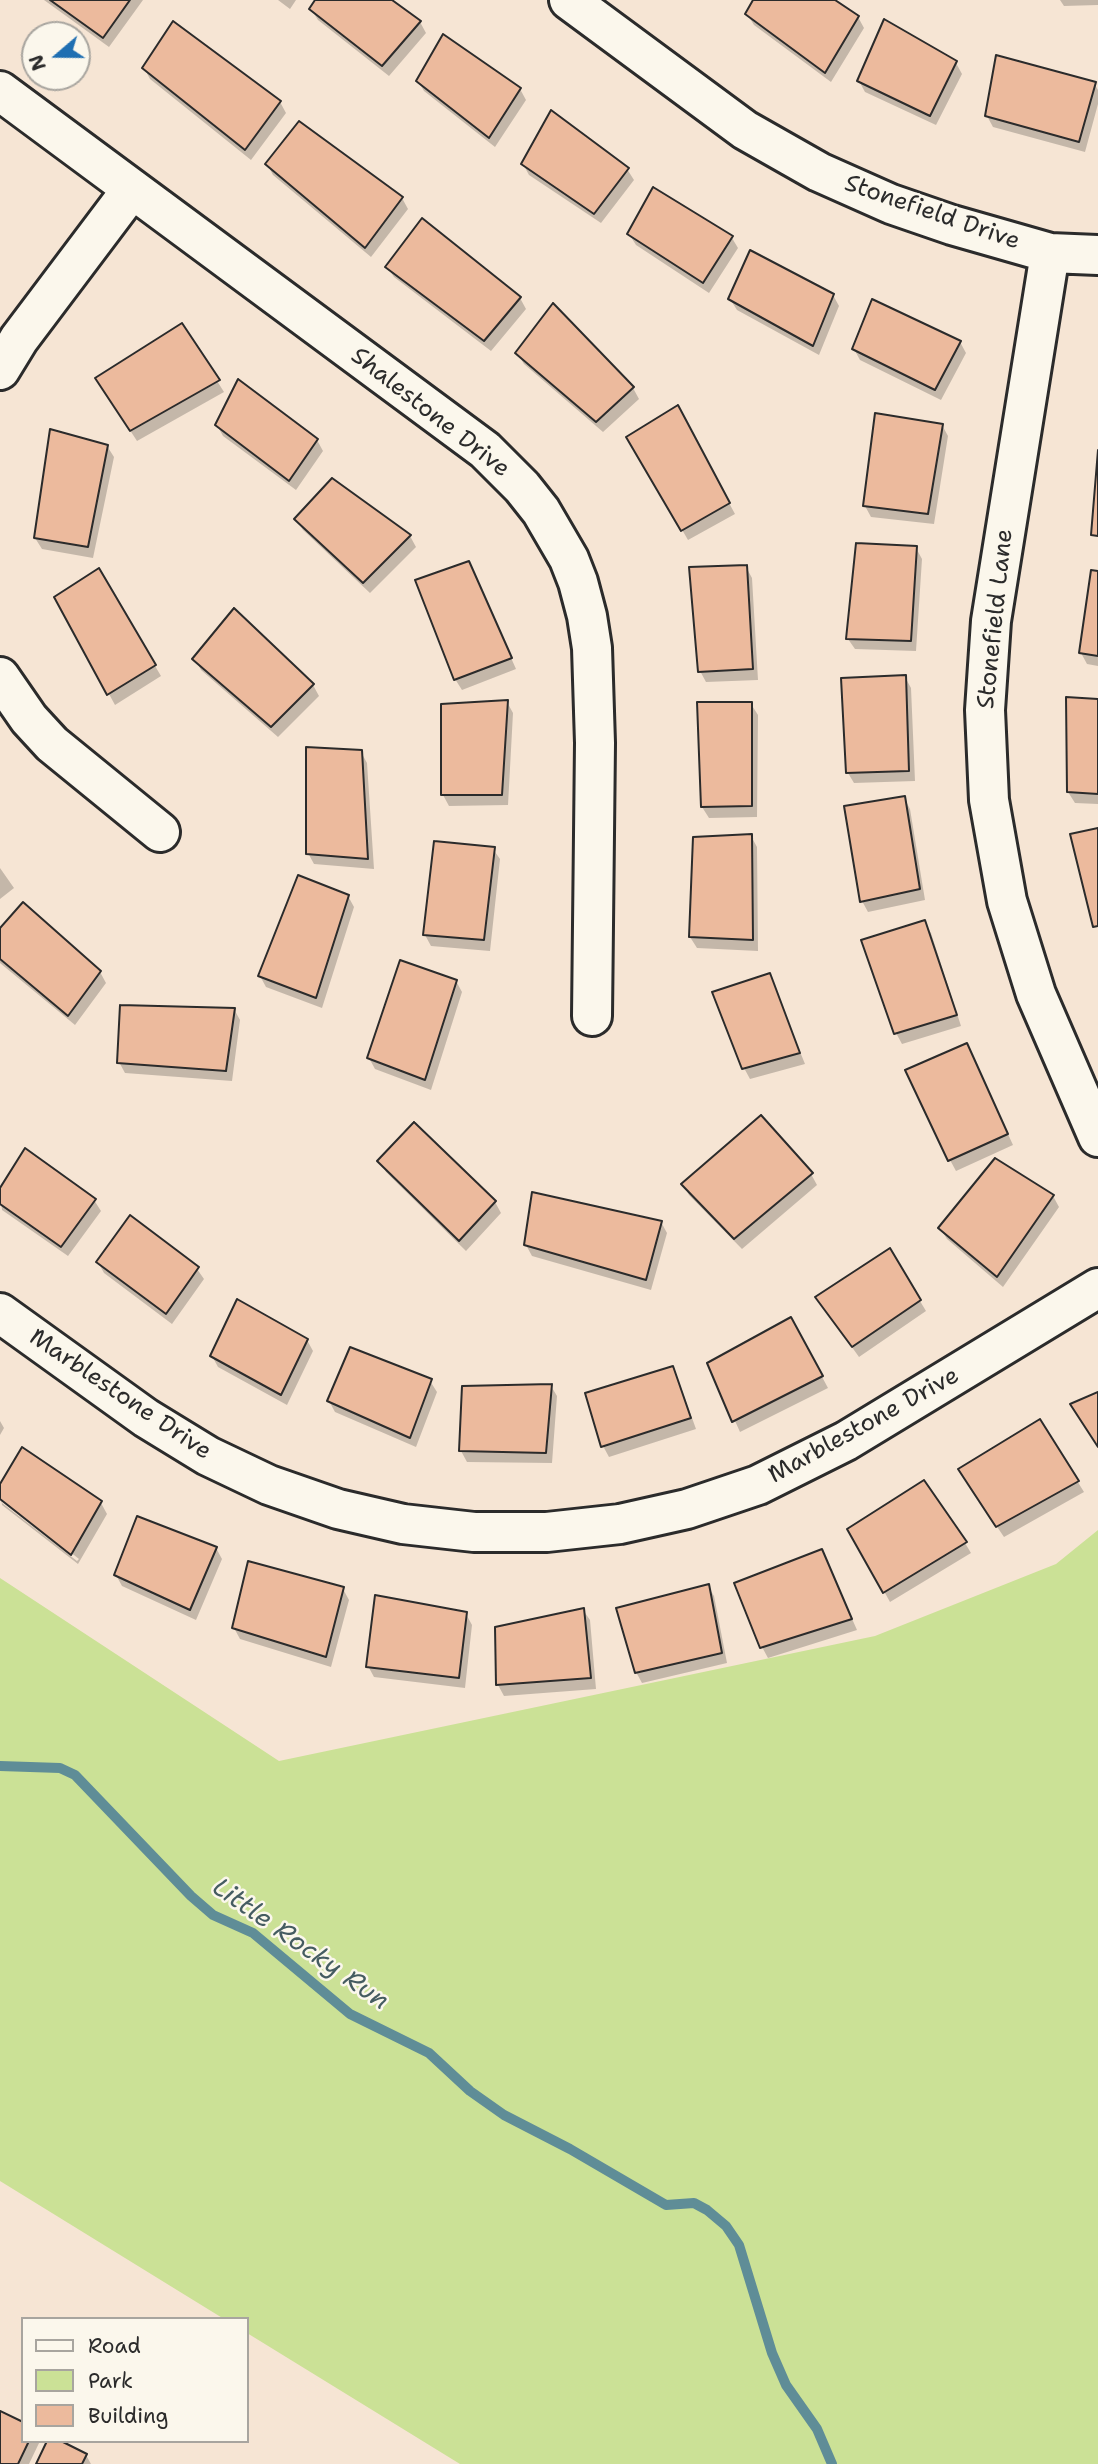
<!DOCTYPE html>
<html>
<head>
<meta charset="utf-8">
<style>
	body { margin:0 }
	#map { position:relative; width:1098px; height:2464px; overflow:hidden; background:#f6e5d4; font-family:"Shantell Sans",sans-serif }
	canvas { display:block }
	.legend { position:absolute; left:21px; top:2317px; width:228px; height:126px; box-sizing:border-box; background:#fbf7ec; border:2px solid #a8a59f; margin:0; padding:9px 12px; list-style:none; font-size:21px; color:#2b2b2b }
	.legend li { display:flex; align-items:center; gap:14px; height:35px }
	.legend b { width:35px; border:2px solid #a8a59f }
	.north { position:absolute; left:21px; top:21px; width:70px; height:70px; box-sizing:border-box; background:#fbf7ec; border:2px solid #a8a59f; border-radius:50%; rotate:250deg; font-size:19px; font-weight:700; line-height:28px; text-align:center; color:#2b2b2b }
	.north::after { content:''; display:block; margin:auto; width:24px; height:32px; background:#1f6fb2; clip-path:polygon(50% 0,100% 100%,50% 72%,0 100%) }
</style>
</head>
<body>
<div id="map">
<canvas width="1098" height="2464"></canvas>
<ul class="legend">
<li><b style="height:9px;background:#fbf7ec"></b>Road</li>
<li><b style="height:19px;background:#cbe196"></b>Park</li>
<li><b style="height:19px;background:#ecba9d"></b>Building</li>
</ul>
<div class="north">N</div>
</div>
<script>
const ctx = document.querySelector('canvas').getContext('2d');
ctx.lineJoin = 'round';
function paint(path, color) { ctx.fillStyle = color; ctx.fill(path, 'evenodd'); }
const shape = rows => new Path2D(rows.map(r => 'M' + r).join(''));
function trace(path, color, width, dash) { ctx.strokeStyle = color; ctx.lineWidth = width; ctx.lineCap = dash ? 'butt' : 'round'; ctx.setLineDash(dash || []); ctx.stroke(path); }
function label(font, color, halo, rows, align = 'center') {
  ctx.font = font + ' "Shantell Sans",sans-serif'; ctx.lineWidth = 5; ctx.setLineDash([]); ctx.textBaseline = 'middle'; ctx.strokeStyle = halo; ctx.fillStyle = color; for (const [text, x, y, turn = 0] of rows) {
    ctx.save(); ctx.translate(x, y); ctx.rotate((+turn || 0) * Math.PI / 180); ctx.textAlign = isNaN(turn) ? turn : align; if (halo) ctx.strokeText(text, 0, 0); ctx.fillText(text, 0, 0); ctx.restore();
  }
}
paint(shape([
	[1098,1530,1098,2464,460,2464,247,2333,247,2319,224,2319,0,2181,0,1578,279,1761,875,1636,1056,1564]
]), '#cbe196');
paint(shape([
	[44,0,143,0,109,47],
	[278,0,296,0,290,9],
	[317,0,389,0,420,22,426,33,389,76,318,20,311,9],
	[755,0,832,0,858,17,864,28,831,82,754,25,747,14],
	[1060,0,1098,0,1098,5,1064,6],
	[956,63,962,74,936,125,865,92,859,81],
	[144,68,280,102,286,113,251,160,150,79],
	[418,81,520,89,526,100,495,147,424,91],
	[1094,83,1098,90,1098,104,1085,152,993,127,987,116],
	[267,164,402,198,408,209,371,257,273,175],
	[523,164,627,169,634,180,601,223,529,175],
	[422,220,520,298,526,309,491,351,394,277,387,267],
	[629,234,732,238,738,248,709,293,636,245],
	[833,295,839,306,819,355,737,310,730,299],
	[182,325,224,392,137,441,103,389],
	[960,342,966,353,941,400,860,360,854,349],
	[517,353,633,388,639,399,603,432,524,364],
	[683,418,735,514,688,540,628,437],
	[217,425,317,440,323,451,296,490,223,436],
	[942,425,948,436,934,524,871,517,865,506],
	[107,446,114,457,93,558,42,549,35,538],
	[333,480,410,536,416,547,370,593,303,530,296,519],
	[916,548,922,559,916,651,855,649,848,639],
	[469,563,516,669,462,690,455,679],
	[746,567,752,578,758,680,706,682,700,671],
	[98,570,161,676,115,705,56,597],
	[1098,572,1098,666,1087,664,1081,653],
	[195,659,313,685,319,696,278,737,201,670],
	[905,677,911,688,915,781,854,783,848,773],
	[1098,700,1098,804,1075,803,1068,792],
	[507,702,513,713,508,805,449,806,443,795],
	[751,704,758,715,757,817,709,818,702,807],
	[361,752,367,763,374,869,314,864,308,853],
	[904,798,910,809,925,900,868,912,862,901],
	[751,836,757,847,758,951,697,948,690,937],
	[493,849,500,859,490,951,431,946,425,935],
	[0,868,14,888,0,899],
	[348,896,354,907,322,1008,266,987,260,976],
	[924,922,931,933,961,1026,902,1044,896,1033],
	[0,931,100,972,106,983,75,1025,0,963],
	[769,975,805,1064,750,1079,744,1068],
	[456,981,462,992,431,1090,375,1069,369,1058],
	[234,1009,240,1020,232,1081,125,1073,119,1062],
	[972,1056,1013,1145,956,1171,950,1160],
	[380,1161,495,1202,501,1213,466,1251,386,1172],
	[811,1174,817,1185,742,1249,689,1195,683,1184],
	[0,1192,94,1200,101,1211,68,1256,2,1210],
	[1053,1196,1059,1207,1003,1287,947,1239,940,1228],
	[661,1222,667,1233,651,1290,532,1256,526,1245],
	[889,1250,926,1311,859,1357,824,1308],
	[98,1262,197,1269,204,1279,172,1324,104,1273],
	[791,1319,828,1388,740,1432,709,1363],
	[307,1340,313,1351,287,1405,218,1367,212,1356],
	[672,1368,678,1379,696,1429,609,1457,603,1446],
	[430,1381,437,1392,416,1447,335,1412,329,1401],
	[551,1386,557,1396,552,1463,467,1462,461,1451],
	[0,1421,4,1428,0,1435],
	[1040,1421,1084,1492,1004,1537,966,1481],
	[0,1487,101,1503,107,1514,78,1564,2,1505],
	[2,1498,79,1559,77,1561,2,1503],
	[850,1530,965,1543,971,1553,890,1602],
	[216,1548,222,1559,196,1620,122,1586,116,1575],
	[822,1551,857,1630,768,1658,762,1647],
	[708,1586,714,1596,727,1663,642,1683,636,1672],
	[343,1589,349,1600,331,1667,240,1639,234,1628],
	[583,1610,590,1620,596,1689,504,1696,498,1685],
	[466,1614,472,1625,465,1688,374,1677,368,1666],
	[0,2413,23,2441,40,2441,29,2464,0,2464],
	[86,2455,91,2464,38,2464]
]), '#0003');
trace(shape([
	[0,1766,60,1768,75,1775,191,1896,213,1915,253,1933,350,2014,429,2053,470,2091,504,2115,570,2149,666,2205,694,2203,707,2210,726,2226,739,2245,772,2353,786,2385,817,2429,832,2464]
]), '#5f8d97', 10);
const building = shape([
	[50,0,130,0,103,38,50,0],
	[315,0,392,0,421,21,382,66,309,9,315,0],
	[753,0,835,0,859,16,825,73,745,14,753,0],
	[884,19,957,61,930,116,857,81,884,19],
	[173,21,281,101,245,150,142,68,173,21],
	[443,34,521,88,489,138,416,81,443,34],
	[996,55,1096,82,1079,142,985,116,996,55],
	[551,110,629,168,594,214,521,164,551,110],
	[299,121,403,197,365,248,265,164,299,121],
	[653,187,733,236,703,283,627,234,653,187],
	[422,218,521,297,484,341,385,267,422,218],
	[750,250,834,294,813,346,728,299,750,250],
	[872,299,961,341,935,390,852,349,872,299],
	[553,303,634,387,596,422,515,353,553,303],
	[182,323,220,380,130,431,95,378,182,323],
	[238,379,318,439,289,481,215,425,238,379],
	[678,405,730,503,681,531,626,437,678,405],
	[875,413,943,424,928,514,863,506,875,413],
	[50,429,108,445,88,547,34,538,50,429],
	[1098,450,1098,536,1091,535,1098,450],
	[332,478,411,535,363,583,294,519,332,478],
	[856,543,917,546,911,641,846,639,856,543],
	[469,561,512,658,454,680,415,580,469,561],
	[747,565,753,669,698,672,689,567,747,565],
	[99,568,156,665,107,695,54,597,99,568],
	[1091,570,1098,571,1098,656,1079,653,1091,570],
	[234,608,314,684,271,727,192,659,234,608],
	[906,675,909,771,846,773,841,678,906,675],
	[1066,697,1098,699,1098,794,1067,792,1066,697],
	[508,700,502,795,441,795,441,704,508,700],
	[697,702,752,702,752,806,701,807,697,702],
	[306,747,362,750,368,859,306,854,306,747],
	[905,796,920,889,860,902,844,806,905,796],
	[1098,828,1098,926,1093,927,1070,834,1098,828],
	[752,834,753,940,689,937,693,837,752,834],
	[434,841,495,847,484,940,423,935,434,841],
	[298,875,349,895,316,998,258,976,298,875],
	[23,902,101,971,68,1016,0,959,0,928,23,902],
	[925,920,957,1015,894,1034,861,940,925,920],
	[400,960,457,980,425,1080,367,1058,400,960],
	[770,973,800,1053,742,1069,712,992,770,973],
	[120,1005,235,1008,226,1071,117,1063,120,1005],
	[967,1043,1008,1134,948,1161,905,1070,967,1043],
	[761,1115,813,1173,734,1239,681,1184,761,1115],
	[414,1122,496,1201,459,1241,377,1161,414,1122],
	[25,1148,96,1199,61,1247,0,1204,0,1188,25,1148],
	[995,1158,1054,1195,997,1277,938,1228,995,1158],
	[532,1192,662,1221,646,1280,524,1245,532,1192],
	[130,1215,199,1267,166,1314,96,1262,130,1215],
	[890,1248,921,1300,852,1347,815,1297,890,1248],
	[237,1299,308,1339,281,1395,210,1356,237,1299],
	[791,1317,823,1376,732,1422,707,1363,791,1317],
	[350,1347,432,1379,410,1438,327,1401,350,1347],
	[673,1366,691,1418,601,1447,585,1393,673,1366],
	[552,1384,546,1453,459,1451,462,1386,552,1384],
	[1098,1392,1098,1447,1070,1404,1098,1392],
	[1040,1419,1079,1481,996,1527,958,1469,1040,1419],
	[22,1447,102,1501,71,1555,0,1499,0,1484,22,1447],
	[924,1480,967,1542,883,1593,847,1529,924,1480],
	[137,1516,217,1547,190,1610,114,1575,137,1516],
	[822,1549,852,1619,760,1648,734,1583,822,1549],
	[248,1561,344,1587,326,1657,232,1628,248,1561],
	[709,1584,722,1653,635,1673,616,1608,709,1584],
	[375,1595,467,1612,459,1678,366,1667,375,1595],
	[584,1608,591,1678,496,1685,495,1627,584,1608],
	[0,2411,23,2422,23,2441,29,2441,18,2464,0,2464,0,2411],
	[47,2441,61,2441,87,2454,82,2464,36,2464,47,2441]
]);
paint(building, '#ecba9d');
trace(building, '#2b2b2b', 2);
const minor = shape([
	[569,0,745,130,819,172,891,204,952,225,1050,253,1098,255],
	[0,91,485,450,522,487,541,511,569,559,578,582,587,616,592,648,595,743,592,1016],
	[1050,253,991,621,985,710,989,800,1007,901,1036,994,1098,1137],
	[0,370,19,339,132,189],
	[0,677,29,719,52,744,160,832],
	[0,1313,146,1418,208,1456,269,1485,338,1509,403,1524,474,1532,547,1532,620,1524,687,1509,758,1485,846,1441,1098,1288]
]);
trace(minor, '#2b2b2b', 44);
trace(minor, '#fbf7ec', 38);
label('24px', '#2b2b2b', '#fbf7ec', [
	["Stonefield Drive",932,213,19],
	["Shalestone Drive",430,413,38],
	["Stonefield Lane",996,619,-84],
	["Marblestone Drive",120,1395,34],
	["Marblestone Drive",864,1426,-29]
]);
label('italic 26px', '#455c61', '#fbf7ec', [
	["Little Rocky Run",300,1945,35]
]);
</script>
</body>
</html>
